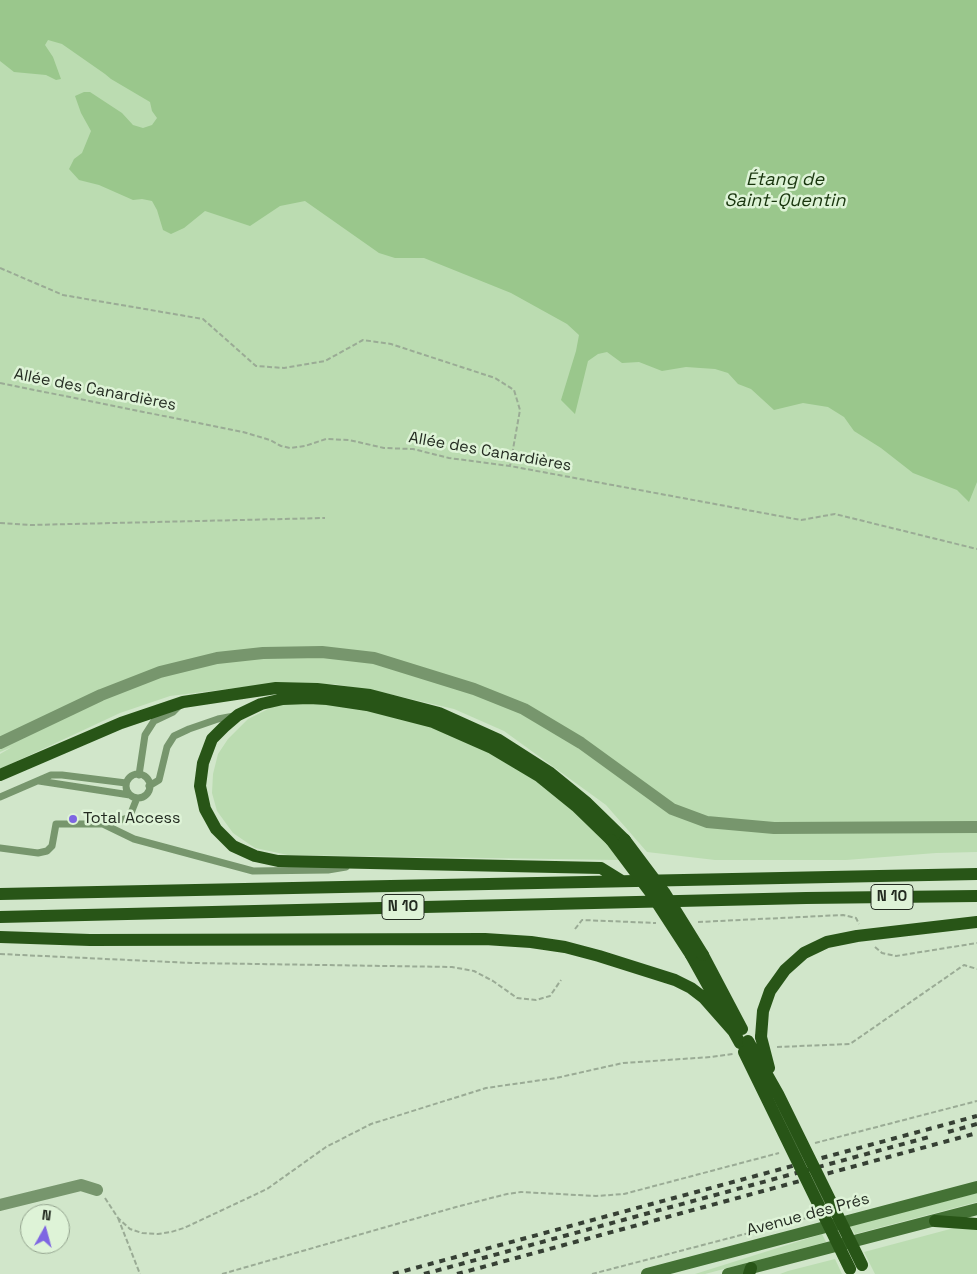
<!DOCTYPE html>
<html>
<head>
<meta charset="utf-8">
<style>
	body { margin:0 }
	#map { position:relative; width:977px; height:1274px; overflow:hidden; background:#d1e6ca; font-family:"Space Grotesk",sans-serif }
	canvas { display:block }
	.north { position:absolute; left:20px; top:1204px; width:50px; height:50px; box-sizing:border-box; background:#def3d7; border:1px solid #93a38e; border-radius:50%; rotate:7deg; font-size:14px; font-weight:700; line-height:20px; text-align:center; color:#232b21 }
	.north::after { content:''; display:block; margin:auto; width:18px; height:22px; background:#7e66e2; clip-path:polygon(50% 0,100% 100%,50% 72%,0 100%) }
</style>
</head>
<body>
<div id="map">
<canvas width="977" height="1274"></canvas>
<div class="north">N</div>
</div>
<script>
const ctx = document.querySelector('canvas').getContext('2d');
ctx.lineJoin = 'round';
function paint(path, color) { ctx.fillStyle = color; ctx.fill(path, 'evenodd'); }
const shape = rows => new Path2D(rows.map(r => 'M' + r).join(''));
function trace(path, color, width, dash) { ctx.strokeStyle = color; ctx.lineWidth = width; ctx.lineCap = dash ? 'butt' : 'round'; ctx.setLineDash(dash || []); ctx.stroke(path); }
function label(font, color, halo, rows, align = 'center') {
  ctx.font = font + ' "Space Grotesk",sans-serif'; ctx.lineWidth = 5; ctx.setLineDash([]); ctx.textBaseline = 'middle'; ctx.strokeStyle = halo; ctx.fillStyle = color; for (const [text, x, y, turn = 0] of rows) {
    ctx.save(); ctx.translate(x, y); ctx.rotate((+turn || 0) * Math.PI / 180); ctx.textAlign = isNaN(turn) ? turn : align; if (halo) ctx.strokeText(text, 0, 0); ctx.fillText(text, 0, 0); ctx.restore();
  }
}
paint(shape([
	[0,0,977,0,977,852,936,853,846,860,715,860,647,852,606,805,504,731,454,709,389,694,334,684,260,685,170,696,120,713,0,769,0,754,12,747,0,752],
	[309,703,351,706,410,719,462,737,519,767,591,825,620,860,288,855,255,848,233,833,217,811,212,793,213,774,218,754,228,739,248,719,276,705],
	[977,1193,977,1202,855,1234,850,1226],
	[954,1228,977,1229,977,1274,875,1274,864,1252],
	[822,1234,826,1242,705,1274,695,1274],
	[835,1259,842,1274,780,1274,788,1271]
]), '#bbdcb1');
paint(shape([
	[0,0,977,0,977,482,969,502,957,490,913,473,881,448,854,431,844,417,828,407,803,403,774,410,751,389,738,384,728,373,715,369,686,367,662,371,639,362,622,363,607,352,598,354,588,361,575,414,561,400,576,351,579,335,567,324,511,293,424,258,395,258,379,253,305,201,280,206,250,226,205,211,184,228,171,234,163,230,157,210,152,201,142,199,133,200,99,185,79,180,69,169,74,159,82,153,91,131,81,113,75,96,84,92,90,92,122,113,133,125,143,128,152,125,157,118,152,111,150,102,111,79,105,74,62,44,48,40,45,45,53,57,61,79,56,80,46,75,14,72,0,61]
]), '#9ac78c');
trace(shape([
	[0,268,63,295,203,319,256,366,284,368,325,361,363,340,391,344,495,378,514,390,520,410,510,466],
	[0,383,243,432,270,440,281,446,290,448,305,446,326,439,349,440,384,448,413,449,449,458,510,466,801,520,835,514,977,549],
	[0,523,30,525,325,518],
	[698,922,843,915,856,918,859,924],
	[575,929,582,920,656,923],
	[875,947,882,953,896,956,977,943],
	[0,954,192,963,452,967,474,971,493,981,517,998,536,1000,550,996,561,980],
	[777,1047,850,1044,964,965,977,969],
	[815,1143,977,1101],
	[105,1198,118,1218,130,1229,142,1233,158,1234,171,1232,184,1228,267,1189,326,1147,371,1124,486,1088,556,1078,623,1063,711,1057,733,1054],
	[118,1218,140,1274],
	[222,1274,456,1207,507,1194,521,1192,596,1196,624,1194,779,1153],
	[592,1274,810,1217]
]), '#9aab95', 2, [5, 2.5]);
trace(shape([
	'126 786a12 12 0 1 1 24 0a12 12 0 1 1-24 0Z',
	[139,775,145,735,154,721,173,712,179,706],
	[39,781,130,795],
	[149,786,159,780,167,747,174,736,189,729,218,719,234,716],
	[0,797,51,775,62,775,126,783],
	[103,824,129,818,137,798],
	[0,848,38,853,47,851,52,846,56,824,103,824,134,839,253,871,328,870,346,867]
]), '#77966d', 7);
trace(shape([
	[0,743,101,695,160,672,217,658,263,653,322,652,374,658,474,689,524,709,581,743,672,809,707,822,774,828,977,827],
	[0,1205,81,1185,97,1190]
]), '#77966d', 12);
trace(shape([
	[647,1274,977,1187],
	[728,1274,977,1209]
]), '#447235', 12);
trace(shape([
	[0,775,121,723,183,702,276,688,317,689,370,695,439,713,499,740,549,772,587,803,625,840],
	[611,840,576,806,539,776,492,748,433,722,367,705,327,699,309,698,283,699,261,704,238,715,224,727,212,739,203,763,200,786,205,809,216,829,233,846,255,856,278,861,601,868,622,881],
	[0,894,977,874],
	[0,917,806,898,977,896],
	[0,937,90,940,485,939,531,942,565,947,599,956,675,980,691,988,704,998,734,1032],
	[691,955,740,1043],
	[703,955,742,1029],
	[761,1037,763,1011,770,991,785,970,804,953,827,942,857,936,977,922],
	[935,1221,977,1224],
	[749,1274,751,1268]
]), '#285517', 12);
trace(shape([
	[948,1132,977,1124],
	[393,1274,977,1116],
	[424,1274,929,1137],
	[457,1274,977,1133]
]), '#364034', 4, [6, 6]);
trace(shape([
	[611,840,650,892,691,955],
	[625,840,664,892,703,955],
	[761,1037,769,1068],
	[748,1041,778,1094,862,1265],
	[744,1052,850,1269]
]), '#285517', 12);
for (const [x, y, r, color] of [
	[73,819,5,"#7e66e2"]
]) { const dot = new Path2D(); dot.arc(x, y, r, 0, 2 * Math.PI); ctx.fillStyle = color; ctx.fill(dot); trace(dot, '#def3d7', 2); }
for (const [x, y, w] of [
	[892,897,42],
	[403,907,42]
]) { const box = new Path2D(); box.roundRect(x - w / 2, y - 12.5, w, 25, 4); ctx.fillStyle = '#def3d7'; ctx.fill(box); trace(box, '#232b21', 1); }
label('bold 15px', '#232b21', null, [
	["N 10",892,897],
	["N 10",403,907]
]);
label('16px', '#232b21', '#def3d7', [
	["Allée des Canardières",95,390,11],
	["Allée des Canardières",490,452,10],
	["Avenue des Prés",808,1215,-15]
]);
label('16px', '#232b21', '#def3d7', [
	["Total Access",83,819]
], 'left');
label('italic 18px', '#18350d', '#def3d7', [
	["Étang de",785,180],
	["Saint-Quentin",785,201]
]);
</script>
</body>
</html>
